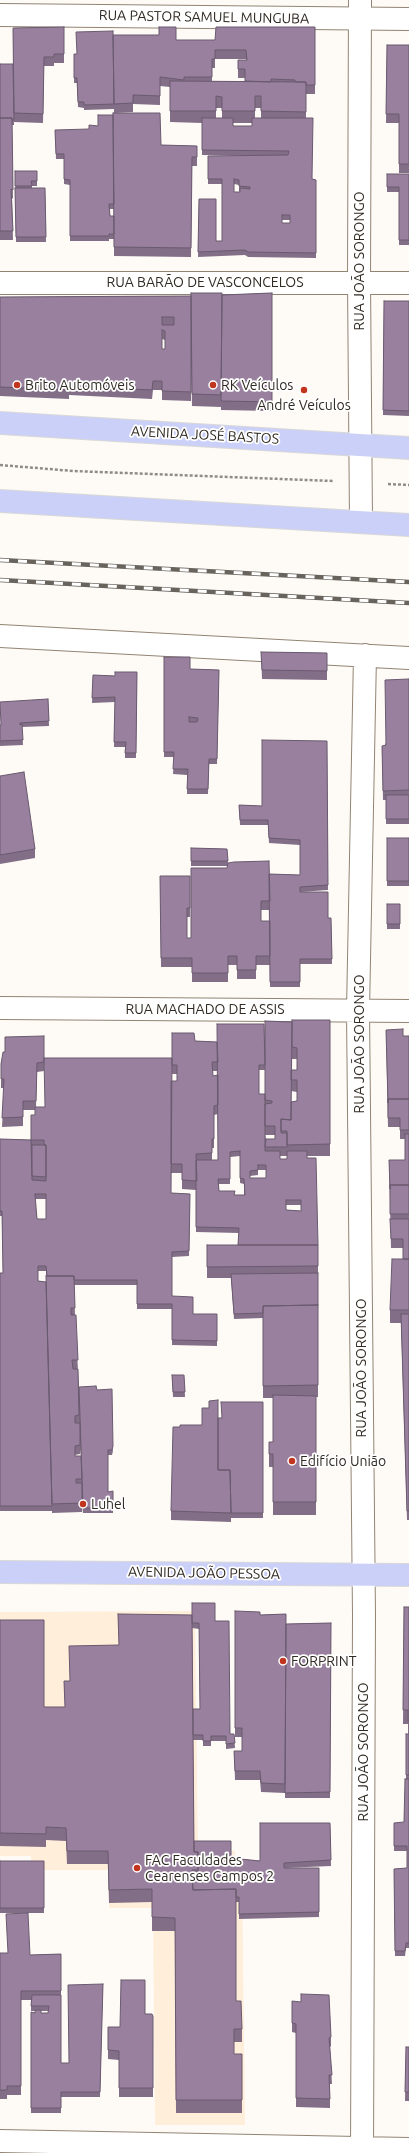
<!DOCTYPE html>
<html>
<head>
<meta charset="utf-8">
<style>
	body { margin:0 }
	canvas { display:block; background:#fefbf7 }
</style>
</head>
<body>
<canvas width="409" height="2153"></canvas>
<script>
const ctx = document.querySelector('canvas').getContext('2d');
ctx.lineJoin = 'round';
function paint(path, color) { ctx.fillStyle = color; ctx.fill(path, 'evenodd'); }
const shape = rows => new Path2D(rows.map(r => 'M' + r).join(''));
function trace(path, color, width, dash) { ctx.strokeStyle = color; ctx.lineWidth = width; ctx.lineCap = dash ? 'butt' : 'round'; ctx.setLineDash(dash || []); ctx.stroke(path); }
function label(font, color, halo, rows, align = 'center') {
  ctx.font = font + ' Ubuntu,sans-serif'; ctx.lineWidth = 3.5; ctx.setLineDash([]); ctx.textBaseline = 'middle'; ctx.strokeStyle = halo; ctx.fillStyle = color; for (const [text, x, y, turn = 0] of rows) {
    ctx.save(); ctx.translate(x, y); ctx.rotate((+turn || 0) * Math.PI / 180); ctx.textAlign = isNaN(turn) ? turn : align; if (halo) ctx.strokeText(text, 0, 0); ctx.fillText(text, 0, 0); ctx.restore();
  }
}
paint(shape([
	[195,1611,198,1851,235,1851,235,1866,242,1867,245,2125,155,2125,153,1908,109,1908,108,1870,32,1870,31,1856,0,1856,0,1612]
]), '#feeeda');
const minor = shape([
	[360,0,359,281,361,522],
	[0,283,409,283],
	[0,636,409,658],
	[0,1008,409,1011],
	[0,2141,409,2149],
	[362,2153,364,1615,358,1010,365,655]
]);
const tertiary = shape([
	[0,15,409,19]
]);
const primary = shape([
	[0,423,409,448],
	[0,501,409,525],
	[0,1572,409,1575]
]);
trace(minor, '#928473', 24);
trace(tertiary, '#928473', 24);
trace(primary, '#dad9d7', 24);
trace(shape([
	[0,465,73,471,333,481],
	[388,484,409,485]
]), '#908b86', 2.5, [3, 2]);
trace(minor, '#fff', 22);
trace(tertiary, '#fff', 22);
trace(primary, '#cad0f8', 22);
const rail = shape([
	[0,560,409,582],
	[0,580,409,603]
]);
trace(rail, '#68635d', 4.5);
trace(rail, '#fff', 3, [9]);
paint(shape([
	[64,27,64,63,54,63,54,66,44,66,43,123,14,122,13,28],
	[315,27,315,94,306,94,306,118,312,179,316,180,316,258,248,257,245,255,198,257,199,199,216,241,222,241,222,184,208,184,208,156,254,156,202,155,202,123,170,122,170,87,160,86,160,105,133,104,133,112,114,113,114,85,114,109,84,110,84,108,78,107,77,83,74,83,74,54,77,54,113,35,176,40,215,40],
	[215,59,246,59,246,60,238,60,238,78,245,78,245,81,212,81,212,68,215,68],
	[216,108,222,108,222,118,216,118],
	[255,108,261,108,261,118,255,118],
	[233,123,252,123,252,126,233,126],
	[234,184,239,185,239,191,240,192,234,192],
	[282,220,290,220,290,223,282,223],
	[387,45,409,45,409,173,399,173,399,123,386,123],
	[0,64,13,64,14,125,12,125,13,199,12,198,13,240,0,240],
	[55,130,161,145,197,146,197,166,192,166,191,257,114,256,114,233,114,239,109,239,109,241,70,241,70,185,64,184,64,159,56,159],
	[109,209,114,209,114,216,110,216],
	[15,171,37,171,37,186,32,186,32,188,45,188,46,242,16,242],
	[387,174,409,174,409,245,399,245,399,192,387,192],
	[272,293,272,411,221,410,221,407,192,406,191,359,191,401,162,400,162,390,153,390,152,399,69,395,69,399,0,396,0,297,191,296],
	[162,339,165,340,165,349,162,349],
	[384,301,409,301,409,416,383,415],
	[261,652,327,653,327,680,262,679],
	[164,657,190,669,219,670,217,764,209,764,208,794,187,794,187,775,173,774,174,757,164,757],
	[137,672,136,758,125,758,125,747,114,747,115,702,92,703,93,675,115,676],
	[409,679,409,824,386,824,386,800,383,800,382,746,385,745],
	[48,699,49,726,22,727,23,745,0,746,0,725],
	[327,741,328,890,300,892,328,918,331,918,332,964,300,964,300,987,270,987,270,963,270,965,256,965,256,979,237,979,237,965,228,965,228,982,192,982,192,967,161,967,160,876,190,876,190,917,187,917,187,938,191,938,227,868,227,866,191,866,191,848,227,849,228,864,269,874,300,875,300,845,269,843,268,825,240,825,239,805,262,806],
	[261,910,269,910,269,921,261,921],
	[0,776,35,849,35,858,0,864],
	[387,838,409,838,409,886,387,886],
	[387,904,400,904,400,929,387,929],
	[330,1020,330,1156,307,1156,318,1256,318,1397,316,1397,316,1515,273,1515,273,1467,269,1467,269,1442,273,1442,273,1398,263,1398,263,1318,234,1319,231,1278,207,1278,207,1245,238,1245,239,1233,196,1232,196,1190,182,1189,182,1173,171,1173,171,1193,190,1194,189,1256,172,1257,172,1296,193,1314,217,1314,217,1346,172,1345,172,1309,137,1309,137,1285,74,1285,75,1315,79,1389,97,1390,113,1451,112,1455,108,1455,108,1492,113,1491,113,1513,83,1513,82,1505,82,1512,52,1513,52,1511,0,1511,0,1273,3,1273,2,1216,0,1216,0,1139,31,1140,35,1115,35,1110,23,1110,23,1126,2,1127,4,1088,1,1088,1,1064,5,1052,44,1036,44,1071,37,1072,36,1107,45,1107,172,1081,177,1081,177,1074,172,1074,172,1033,195,1041,217,1042,264,1024,265,1070,259,1070,259,1094,265,1094,265,1021,292,1022],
	[292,1059,297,1059,297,1070,292,1070],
	[212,1071,218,1071,218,1075,213,1076],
	[291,1091,297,1092,297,1101,291,1102],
	[218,1114,218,1160,212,1160,212,1148,214,1148,214,1115],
	[265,1135,275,1135,275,1139,266,1139],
	[240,1156,240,1183,244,1184,244,1195,234,1195,219,1191,219,1184,230,1184,230,1157],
	[280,1156,287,1156,287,1159,280,1159],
	[258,1170,266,1170,266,1178,250,1178,250,1176,258,1175],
	[35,1199,46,1199,46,1219,37,1219],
	[286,1205,301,1205,301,1211,286,1210],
	[38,1271,46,1271,46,1282,38,1281],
	[80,1449,81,1456,75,1456,75,1455,80,1454],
	[386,1030,403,1036,409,1036,409,1520,407,1520,401,1323,390,1323,390,1310,403,1259,403,1248,391,1248,389,1160,405,1160,405,1139,400,1139,400,1127,388,1127],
	[172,1375,184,1375,185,1397,173,1397],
	[263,1402,263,1518,231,1518,231,1522,171,1520,171,1511,180,1427,202,1425,218,1418,221,1418],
	[404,1607,409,1607,409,1948,406,1948,405,1956,395,1956,394,1869,407,1868,407,1851,394,1851,394,1828,404,1822,406,1779,406,1734,408,1734,408,1724,403,1724],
	[235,1611,260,1615,286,1614,285,1793,261,1792,260,1780,235,1780,234,1751,242,1751,242,1737,235,1737],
	[118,1614,215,1621,230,1734,234,1734,235,1748,226,1749,226,1741,211,1741,211,1746,203,1746,203,1740,193,1740,194,1841,231,1858,260,1861,330,1823,331,1866,284,1868,319,1868,319,1917,239,1919,239,1902,236,1902,236,2001,242,2029,242,2042,234,2042,234,2054,242,2054,242,2113,176,2113,175,1931,152,1931,152,1902,109,1903,108,1864,67,1864,66,1841,46,1840,46,1847,0,1846,0,1620,44,1707,65,1707,64,1681,70,1681,119,1645],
	[192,1628,199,1629,200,1709,193,1709],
	[331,1623,330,1798,285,1798,286,1624],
	[0,1861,44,1861,44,1913,0,1913],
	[0,1953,30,1955,61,1954,61,2063,69,2063,103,1984,100,2097,61,2097,61,2113,31,2113,31,2012,35,2013,35,2011,31,2011,31,2000,21,2000,21,2095,7,2095,7,2099,0,2099],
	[41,2011,48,2011,48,2013,41,2013],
	[292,2001,331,2037,331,2046,330,2047,332,2084,330,2084,330,2108,296,2107,296,2033,292,2032],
	[145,2014,153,2016,153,2097,119,2097,119,2060,108,2059,108,2050,120,2027],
	[406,2047,409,2047,409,2101,405,2101]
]), '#836e88');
const building = shape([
	[64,27,64,54,54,54,54,57,44,57,43,114,14,113,13,28,64,27],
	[159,27,176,27,176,40,215,40,216,27,315,27,315,85,306,85,306,82,295,82,295,80,271,79,271,82,245,81,245,69,238,69,238,60,247,60,246,50,215,50,215,59,212,59,212,77,184,77,184,80,160,77,160,96,133,95,133,103,114,104,113,35,159,35,159,27],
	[113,31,114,104,84,105,84,102,78,102,77,78,74,78,74,54,77,54,76,32,113,31],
	[387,45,409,45,409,164,399,164,399,114,386,114,387,45],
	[0,64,13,64,14,120,12,120,12,118,0,118,0,64],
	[170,81,306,82,306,112,261,111,261,96,255,96,255,111,222,111,222,97,216,96,216,111,170,111,170,81],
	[113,113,160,113,161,145,197,146,197,157,192,157,191,248,114,247,113,113],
	[98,115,113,115,114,204,109,204,110,216,114,216,114,234,109,234,109,236,70,236,70,180,64,179,64,154,56,154,55,130,89,129,89,125,98,126,98,115],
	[0,118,12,118,13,190,11,189,13,231,0,231,0,118],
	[202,118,233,118,233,126,252,126,252,118,313,118,312,179,316,180,316,253,248,252,245,250,198,252,199,199,216,199,216,241,222,241,222,179,208,179,208,156,288,155,289,151,202,150,202,118],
	[234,179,239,180,239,186,250,187,250,189,240,188,240,192,234,192,234,179],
	[282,215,290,215,290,223,282,223,282,215],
	[15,171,37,171,37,181,31,181,32,186,15,186,15,171],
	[387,174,409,174,409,240,399,240,399,187,387,187,387,174],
	[15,188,45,188,46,237,16,237,15,188],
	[191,293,222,293,221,395,192,394,191,293],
	[272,293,272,402,221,401,222,295,272,293],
	[191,296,191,392,162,391,162,381,153,381,152,390,69,386,69,390,0,387,0,297,191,296],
	[162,317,174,317,174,325,162,325,162,317],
	[162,330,165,331,165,349,162,349,162,330],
	[384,301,409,301,409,411,383,410,384,301],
	[261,652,327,653,327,671,262,670,261,652],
	[164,657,190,657,190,669,219,670,217,759,209,759,208,789,187,789,188,769,173,769,174,752,164,752,164,657],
	[189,717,198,718,197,722,189,722,189,717],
	[115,672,137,672,136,753,125,753,126,742,114,742,115,697,92,698,93,675,115,676,115,672],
	[409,679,409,790,383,791,382,746,386,745,385,680,409,679],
	[48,699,49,721,20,723,20,725,22,724,23,740,0,741,0,725,1,725,0,702,48,699],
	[262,740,327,741,328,885,300,887,300,892,328,892,328,918,331,918,332,959,300,959,300,982,270,982,269,874,300,875,300,840,269,838,268,820,240,820,239,805,262,806,262,740],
	[24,772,35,849,0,855,0,776,24,772],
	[386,795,409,795,409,819,386,819,386,795],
	[387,838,409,838,409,881,387,881,387,838],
	[191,848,227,849,228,861,191,861,191,848],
	[269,861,270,901,261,901,261,921,270,921,270,956,256,956,256,970,237,970,237,956,228,956,228,973,192,973,192,958,161,958,160,876,190,876,190,908,187,908,187,938,191,938,191,868,227,868,228,863,234,862,269,861],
	[387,904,400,904,400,924,387,924,387,904],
	[292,1020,330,1020,330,1144,287,1145,287,1131,281,1131,281,1119,291,1120,291,1102,297,1101,297,1080,291,1080,291,1070,297,1070,297,1048,292,1047,292,1020],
	[265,1021,292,1022,291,1120,281,1119,281,1133,287,1133,287,1147,265,1147,266,1139,275,1139,275,1126,265,1126,265,1104,272,1103,272,1101,265,1100,265,1021],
	[217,1024,264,1024,265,1065,259,1065,259,1094,265,1094,265,1151,280,1151,280,1159,287,1159,287,1151,307,1151,307,1158,316,1158,318,1245,238,1245,239,1228,196,1227,196,1160,218,1160,217,1024],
	[240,1151,240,1178,244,1179,245,1195,234,1195,235,1191,219,1191,218,1179,230,1179,230,1152,240,1151],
	[258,1165,266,1165,266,1178,250,1178,250,1171,258,1170,258,1165],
	[286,1200,301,1200,301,1211,286,1210,286,1200],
	[403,1029,403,1036,409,1036,409,1099,388,1099,388,1103,386,1030,403,1029],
	[172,1033,194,1033,195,1041,217,1042,218,1062,212,1062,213,1076,218,1075,218,1105,214,1106,214,1139,212,1139,212,1153,196,1154,197,1181,182,1180,182,1164,171,1164,171,1081,177,1081,177,1065,172,1065,172,1033],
	[44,1036,44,1062,37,1063,36,1101,23,1101,23,1117,2,1118,4,1079,1,1079,1,1064,3,1052,5,1052,5,1037,44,1036],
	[44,1058,172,1058,171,1193,190,1194,189,1251,172,1252,172,1296,193,1297,193,1314,217,1314,217,1341,172,1340,172,1304,137,1304,137,1280,74,1280,74,1276,47,1276,46,1266,38,1266,38,1281,46,1282,52,1506,0,1506,0,1273,3,1273,2,1211,0,1211,0,1139,31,1140,31,1115,35,1115,35,1107,45,1107,44,1058],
	[31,1140,44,1140,44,1145,46,1145,46,1181,32,1180,31,1140],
	[35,1194,46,1194,46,1219,37,1219,35,1194],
	[388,1099,409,1099,409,1130,400,1130,400,1118,388,1118,388,1099],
	[405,1134,409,1134,409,1185,390,1185,390,1189,389,1160,405,1160,405,1134],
	[32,1145,46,1145,46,1177,32,1176,32,1145],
	[390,1185,409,1185,409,1214,390,1214,390,1185],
	[390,1219,409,1219,409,1259,403,1259,403,1239,391,1239,390,1219],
	[207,1245,318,1245,318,1266,207,1267,207,1245],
	[392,1259,409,1259,409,1310,390,1310,392,1259],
	[318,1273,318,1305,263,1306,263,1313,234,1314,231,1274,318,1273],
	[46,1276,74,1276,75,1308,71,1308,71,1315,76,1315,78,1360,72,1360,73,1369,78,1369,79,1415,75,1416,75,1423,80,1423,80,1445,75,1446,75,1456,81,1456,82,1479,76,1479,76,1483,82,1483,82,1503,52,1504,46,1276],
	[318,1305,318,1385,263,1386,263,1306,318,1305],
	[401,1314,409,1314,409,1511,407,1511,401,1314],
	[172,1375,184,1375,185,1392,173,1392,172,1375],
	[96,1386,97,1390,112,1389,113,1446,112,1450,108,1450,108,1492,113,1491,113,1508,83,1508,79,1387,96,1386],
	[273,1395,316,1396,316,1502,273,1502,273,1454,269,1454,269,1442,273,1442,273,1395],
	[218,1400,218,1470,230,1470,231,1513,171,1511,173,1427,180,1427,180,1425,202,1425,202,1408,209,1408,209,1401,218,1400],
	[221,1402,263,1402,263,1513,231,1513,230,1470,218,1470,218,1418,222,1418,221,1402],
	[192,1603,215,1603,215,1621,229,1621,230,1734,234,1734,235,1743,226,1744,226,1736,211,1736,211,1741,203,1741,203,1735,193,1735,193,1709,200,1709,199,1623,192,1623,192,1603],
	[404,1607,409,1607,409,1721,408,1721,408,1710,403,1710,404,1607],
	[235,1611,260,1612,260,1615,286,1614,285,1784,261,1783,260,1771,235,1771,234,1751,242,1751,242,1728,235,1728,235,1611],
	[118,1614,192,1615,194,1852,198,1852,198,1870,192,1870,193,1890,236,1889,236,2001,241,2001,242,2029,234,2029,234,2054,242,2054,242,2100,176,2100,175,1918,152,1917,152,1889,109,1890,108,1851,67,1851,66,1828,46,1827,46,1834,0,1833,0,1620,44,1620,44,1707,65,1707,64,1681,70,1681,69,1646,119,1645,118,1614],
	[331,1623,330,1792,285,1793,286,1624,331,1623],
	[406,1734,409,1734,409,1775,406,1775,406,1734],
	[405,1779,409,1779,409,1943,406,1943,405,1951,395,1951,394,1869,407,1868,407,1846,394,1846,394,1823,404,1822,405,1779],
	[260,1823,330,1823,331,1860,284,1863,284,1868,319,1868,319,1912,239,1914,239,1897,236,1897,236,1889,193,1890,192,1878,198,1878,198,1852,194,1852,194,1841,231,1841,231,1858,260,1861,260,1823],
	[0,1861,44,1861,44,1908,0,1908,0,1861],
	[28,1913,30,1955,61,1954,61,1991,21,1991,21,2086,7,2086,7,2090,0,2090,0,1953,8,1953,6,1914,28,1913],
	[121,1980,145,1980,145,2014,152,2014,153,2016,153,2088,119,2088,119,2051,108,2050,108,2027,120,2027,121,1980],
	[103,1984,100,2092,61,2092,61,2108,31,2108,31,2012,35,2013,35,2010,41,2010,41,2013,48,2013,49,2006,31,2006,32,1995,61,1995,61,2063,69,2063,68,1985,103,1984],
	[301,1994,329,1995,331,2037,329,2038,332,2075,329,2075,330,2099,296,2098,296,2024,292,2023,292,2001,301,2002,301,1994],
	[406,2047,409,2047,409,2092,405,2092,406,2047]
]);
paint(building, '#98809e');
trace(building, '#6a5a6f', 1);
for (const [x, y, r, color] of [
	[17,385,4,"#c1351e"],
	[213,385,4,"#c1351e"],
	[304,390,4,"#c1351e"],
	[292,1461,4,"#c1351e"],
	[83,1504,4,"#c1351e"],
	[283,1661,4,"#c1351e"],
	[137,1868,4,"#c1351e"]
]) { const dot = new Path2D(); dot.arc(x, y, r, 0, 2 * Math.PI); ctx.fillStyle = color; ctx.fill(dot); trace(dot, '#fff', 1.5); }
label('14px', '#302a23', '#fff', [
	["RUA PASTOR SAMUEL MUNGUBA",204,17,1],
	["RUA JOÃO SORONGO",359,261,-90],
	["RUA BARÃO DE VASCONCELOS",205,282],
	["AVENIDA JOSÉ BASTOS",205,435,3],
	["RUA MACHADO DE ASSIS",205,1009],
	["RUA JOÃO SORONGO",359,1044,-90],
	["RUA JOÃO SORONGO",361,1368,-90],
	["AVENIDA JOÃO PESSOA",204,1573,1],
	["RUA JOÃO SORONGO",363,1752,-90]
]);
label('14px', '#302a23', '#fff', [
	["Brito Automóveis",25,385],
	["RK Veículos",221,385],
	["André Veículos",304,405,"center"],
	["Edifício União",300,1461],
	["Luhel",91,1504],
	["FORPRINT",291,1661],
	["FAC Faculdades",145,1860],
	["Cearenses Campos 2",145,1876]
], 'left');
</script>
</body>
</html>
